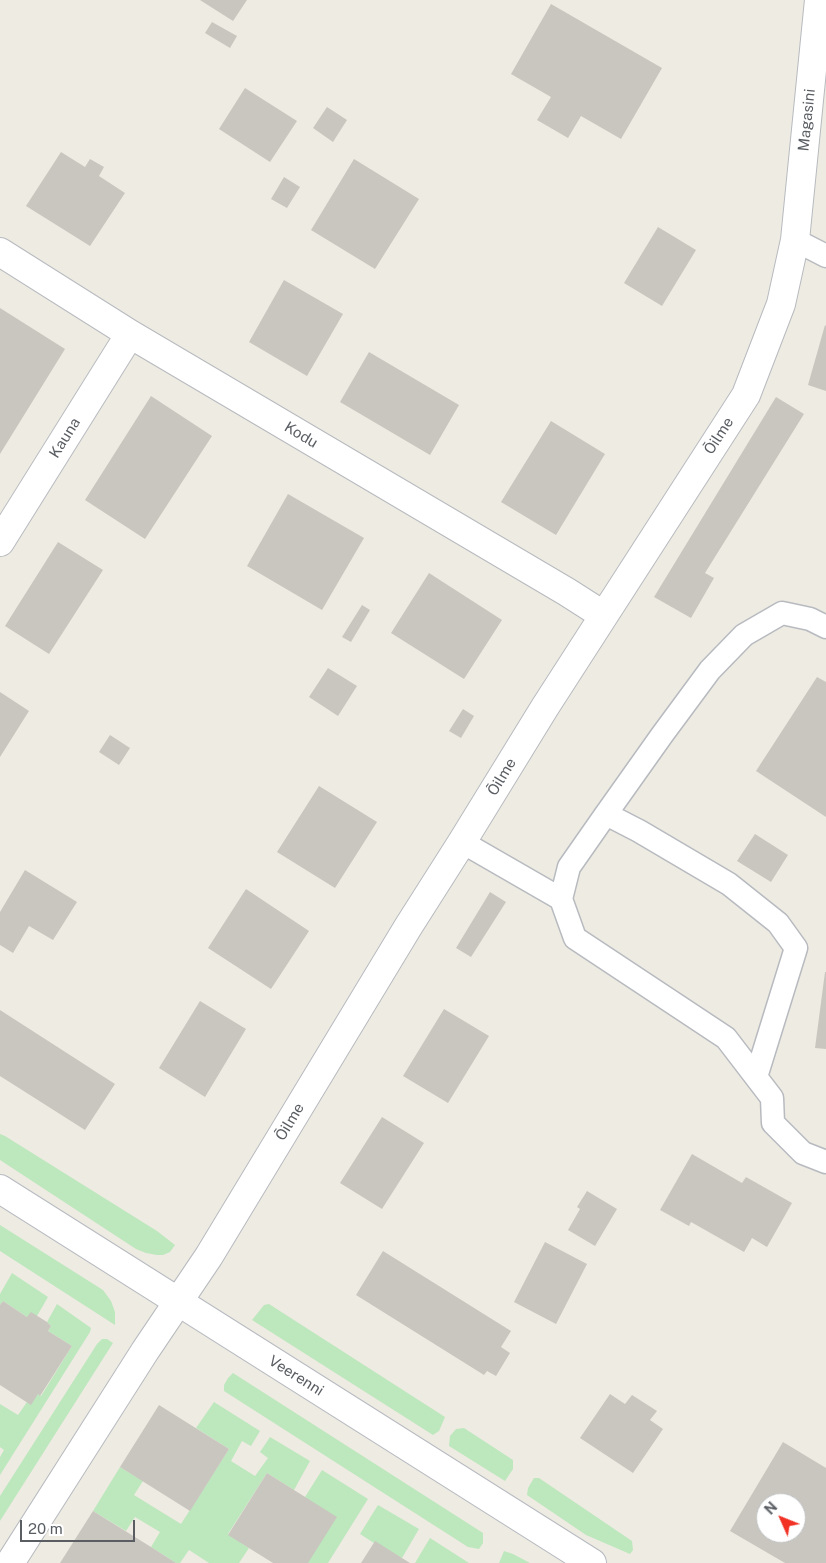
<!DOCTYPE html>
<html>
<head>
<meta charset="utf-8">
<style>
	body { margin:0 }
	#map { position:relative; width:826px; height:1563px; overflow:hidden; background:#eeebe2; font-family:"Public Sans",sans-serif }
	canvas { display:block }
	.north { position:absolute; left:756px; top:1493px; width:50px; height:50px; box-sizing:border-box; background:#fff; border:1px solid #bdbfc1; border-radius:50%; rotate:314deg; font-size:14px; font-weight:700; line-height:20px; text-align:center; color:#5a5e63 }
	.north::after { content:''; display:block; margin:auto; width:18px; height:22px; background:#f13225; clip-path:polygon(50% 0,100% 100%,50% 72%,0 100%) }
	.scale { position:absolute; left:20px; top:1520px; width:115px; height:22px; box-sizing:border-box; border:2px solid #5a5e63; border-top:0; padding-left:6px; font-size:15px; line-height:18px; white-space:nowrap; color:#5a5e63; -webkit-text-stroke:4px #fff; paint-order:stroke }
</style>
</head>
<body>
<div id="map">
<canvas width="826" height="1563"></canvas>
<div class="north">N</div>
<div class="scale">20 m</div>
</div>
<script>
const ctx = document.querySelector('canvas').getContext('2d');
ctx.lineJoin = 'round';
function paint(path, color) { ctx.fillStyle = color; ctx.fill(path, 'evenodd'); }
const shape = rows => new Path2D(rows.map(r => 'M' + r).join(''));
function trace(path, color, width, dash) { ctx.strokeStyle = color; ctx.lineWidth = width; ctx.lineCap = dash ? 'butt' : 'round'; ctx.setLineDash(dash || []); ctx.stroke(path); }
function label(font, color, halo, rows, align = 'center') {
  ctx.font = font + ' "Public Sans",sans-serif'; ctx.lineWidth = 4; ctx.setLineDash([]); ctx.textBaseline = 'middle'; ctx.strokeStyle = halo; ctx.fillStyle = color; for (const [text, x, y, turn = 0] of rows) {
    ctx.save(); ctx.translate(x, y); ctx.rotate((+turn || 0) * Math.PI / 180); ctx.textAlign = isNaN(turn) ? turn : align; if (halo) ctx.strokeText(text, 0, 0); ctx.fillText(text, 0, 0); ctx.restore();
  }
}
paint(shape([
	[0,1134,5,1136,157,1231,175,1245,170,1252,163,1255,157,1255,146,1253,136,1249,0,1160],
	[0,1225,103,1290,111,1301,115,1312,115,1325,0,1251],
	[12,1273,48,1297,37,1316,27,1317,3,1301,0,1305,0,1294],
	[57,1304,91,1328,90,1332,0,1475,0,1457,4,1450,0,1447,0,1404,18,1415,27,1402,38,1394,41,1396,72,1346,48,1331,51,1326,47,1322],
	[269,1304,445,1417,439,1431,433,1435,252,1320,264,1305],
	[102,1339,107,1339,113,1343,0,1521,0,1496,97,1344],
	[233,1373,483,1533,483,1543,479,1549,468,1547,224,1391,224,1385,228,1378],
	[214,1402,260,1431,251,1446,242,1441,231,1461,255,1476,268,1458,260,1452,270,1437,310,1461,294,1490,267,1473,228,1534,249,1548,239,1563,209,1563,189,1550,180,1563,176,1563,151,1547,160,1532,135,1517,126,1531,93,1511,120,1467,143,1481,134,1495,181,1524,229,1449,196,1428],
	[464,1428,513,1460,513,1469,505,1481,449,1446,450,1436,456,1429],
	[322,1470,368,1499,328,1563,308,1563,305,1497],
	[534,1478,539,1478,632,1541,633,1550,630,1554,586,1535,527,1495,528,1488],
	[378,1505,419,1529,402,1558,374,1543,360,1534],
	[430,1538,469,1563,415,1563],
	[504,1551,513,1554,530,1563,499,1563]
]), '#bde7bd');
paint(shape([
	[200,0,247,0,233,21],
	[551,4,662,68,621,139,581,116,568,138,537,120,551,97,511,74],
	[212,22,237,36,230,48,205,33],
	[245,88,297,121,270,162,219,129],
	[327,107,347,120,333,142,313,128],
	[61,152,85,167,90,159,104,167,99,176,125,193,90,246,26,206],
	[354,159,419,199,375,269,311,230],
	[284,177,300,187,287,208,271,199],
	[658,227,696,250,662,306,624,283],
	[284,280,343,314,307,376,249,342],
	[0,308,65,349,0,454],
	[825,325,826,326,826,391,808,385],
	[369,352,459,405,430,455,340,402],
	[151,396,212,436,145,539,85,500],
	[776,397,804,414,705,573,714,578,691,618,654,597],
	[551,421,605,454,556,535,501,502],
	[288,494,364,538,322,610,247,566],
	[58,542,103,570,49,654,5,626],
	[429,573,502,620,464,679,391,633],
	[362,605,370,610,351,642,342,637],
	[328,668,357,686,338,716,309,697],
	[817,677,826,682,826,817,756,771],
	[0,692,29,711,0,757],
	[463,709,474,716,461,738,449,731],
	[110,735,130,748,119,765,99,752],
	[319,786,377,822,335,888,277,852],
	[755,834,788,855,771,882,737,861],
	[25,870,77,902,53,940,29,926,13,953,0,945,0,912],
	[246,889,309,931,271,989,208,948],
	[490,892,506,902,471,957,456,948],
	[825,972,826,972,826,1049,815,1048],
	[200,1001,246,1029,205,1097,159,1068],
	[444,1009,489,1036,448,1103,403,1076],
	[0,1010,115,1084,85,1130,0,1076],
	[382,1117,424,1143,382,1209,340,1183],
	[692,1154,742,1183,746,1177,792,1203,767,1247,752,1238,744,1252,691,1222,689,1226,660,1210],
	[587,1191,617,1209,595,1246,568,1230,580,1209,577,1207],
	[545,1242,587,1264,556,1324,514,1302],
	[383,1251,511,1331,501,1347,510,1353,496,1376,487,1371,484,1375,356,1295],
	[3,1301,27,1317,31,1312,47,1322,51,1326,48,1331,72,1346,40,1396,38,1394,31,1405,0,1385,0,1305],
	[610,1394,625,1404,632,1395,657,1411,650,1420,663,1429,633,1473,580,1438],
	[159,1405,229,1449,190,1511,120,1467],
	[783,1442,826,1468,826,1563,785,1563,730,1531],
	[766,1503,796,1503,796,1533,766,1533],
	[267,1473,337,1517,308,1563,273,1563,228,1535],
	[93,1511,151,1547,176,1563,60,1563],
	[375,1541,402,1558,410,1563,361,1563]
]), '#c9c6bf');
const lane = shape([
	[795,240,826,256],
	[606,814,662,735,710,670,744,635,782,613,810,619,826,627],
	[462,842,561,899,575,938,726,1038,772,1098,773,1123,803,1153,826,1162],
	[561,899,569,867,606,814,639,831,729,884,778,923,796,948,756,1077]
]);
const street = shape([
	[0,252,130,334,567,592,603,615],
	[0,542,130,334],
	[10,1563,145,1351,209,1256,408,927,462,842,545,707,746,395,781,304,795,240,819,0]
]);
const secondary = shape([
	[0,1189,592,1563]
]);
trace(lane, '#b7babf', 25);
trace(street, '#b7babf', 30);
trace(secondary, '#b7bbc1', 30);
trace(lane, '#fff', 22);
trace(street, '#fff', 28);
trace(secondary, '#fff', 28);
label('15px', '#5a5e63', '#fff', [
	["Magasini",807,120,-84],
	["Kodu",301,435,31],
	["Õilme",719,436,-57],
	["Kauna",65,438,-58],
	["Õilme",502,777,-59],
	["Õilme",290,1122,-59],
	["Veerenni",296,1376,32]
]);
</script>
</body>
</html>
